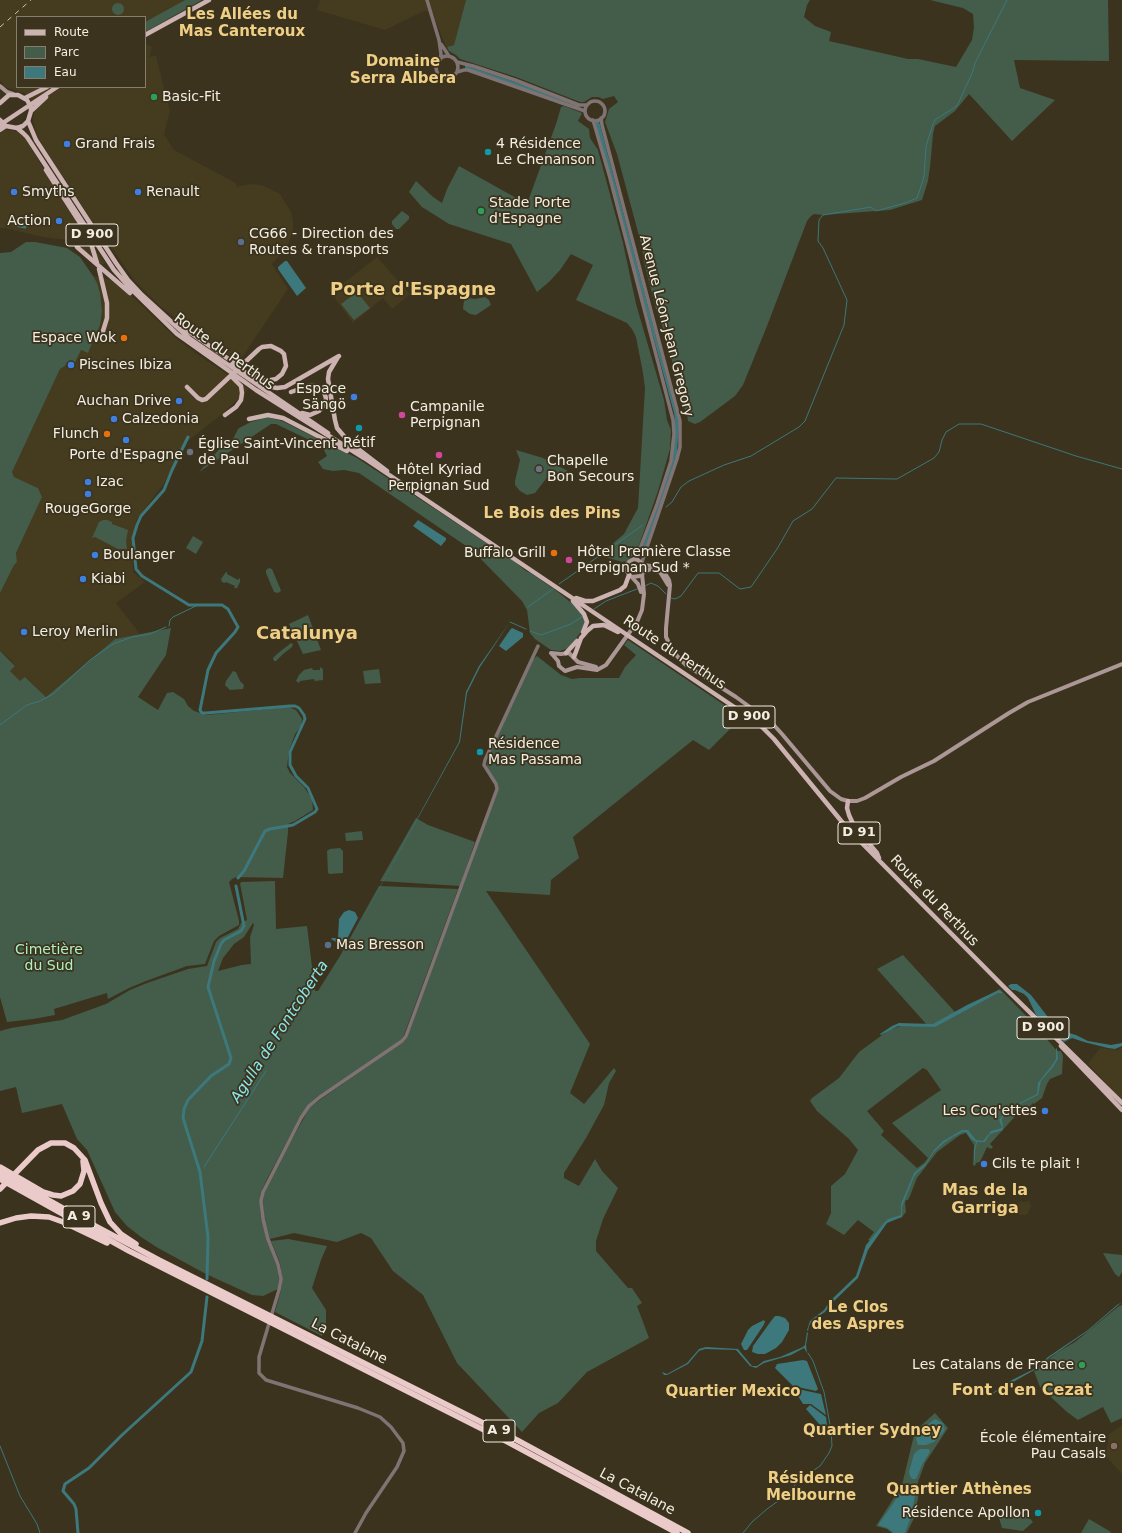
<!DOCTYPE html>
<html>
<head>
<meta charset="utf-8">
<style>
	body { margin:0 }
	#map { position:relative; width:1122px; height:1533px; overflow:hidden; background:#3b331e; font-family:"DejaVu Sans",sans-serif }
	canvas { display:block }
	.legend { position:absolute; left:16px; top:16px; width:130px; height:72px; box-sizing:border-box; background:#3b331e; border:1px solid #857e6c; margin:0; padding:5px 7px; list-style:none; font-size:12px; color:#f3eee2 }
	.legend li { display:flex; align-items:center; gap:8px; height:20px }
	.legend b { width:20px; border:1px solid #857e6c }
</style>
</head>
<body>
<div id="map">
<canvas width="1122" height="1533"></canvas>
<ul class="legend">
<li><b style="height:5px;background:#ccb2b1"></b>Route</li>
<li><b style="height:11px;background:#435d4a"></b>Parc</li>
<li><b style="height:11px;background:#3c787c"></b>Eau</li>
</ul>
</div>
<script>
const ctx = document.querySelector('canvas').getContext('2d');
ctx.lineJoin = 'round';
function paint(path, color) { ctx.fillStyle = color; ctx.fill(path, 'evenodd'); }
const shape = rows => new Path2D(rows.map(r => 'M' + r).join(''));
function trace(path, color, width, dash) { ctx.strokeStyle = color; ctx.lineWidth = width; ctx.lineCap = dash ? 'butt' : 'round'; ctx.setLineDash(dash || []); ctx.stroke(path); }
function label(font, color, halo, rows, align = 'center') {
  ctx.font = font + ' "DejaVu Sans",sans-serif'; ctx.lineWidth = 3.5; ctx.setLineDash([]); ctx.textBaseline = 'middle'; ctx.strokeStyle = halo; ctx.fillStyle = color; for (const [text, x, y, turn = 0] of rows) {
    ctx.save(); ctx.translate(x, y); ctx.rotate((+turn || 0) * Math.PI / 180); ctx.textAlign = isNaN(turn) ? turn : align; if (halo) ctx.strokeText(text, 0, 0); ctx.fillText(text, 0, 0); ctx.restore();
  }
}
paint(shape([
	[0,0,185,0,145,22,145,17,17,17,17,87,145,87,145,43,152,47,149,57,156,55,159,68,170,111,164,134,174,150,236,183,237,187,249,184,262,185,280,194,291,212,293,221,293,230,287,248,272,264,288,289,239,362,205,340,161,307,135,281,88,215,38,138,33,121,35,108,27,94,5,87,0,80],
	[320,0,466,0,466,1,454,45,446,47,432,11,424,11,385,30,317,10],
	[4,130,16,131,25,137,49,179,105,263,102,265,96,262,77,243,69,240,42,237,5,228,0,228,0,133],
	[377,257,410,294,392,309,383,298,353,323,331,293],
	[93,276,116,281,175,337,197,354,249,389,221,415,188,441,163,485,137,519,132,540,133,572,145,582,116,603,140,634,115,639,46,697,26,677,20,682,10,671,15,666,11,660,0,651,0,593,14,565,17,562,16,553,42,497,38,488,14,477,12,472,60,369,65,366,66,362,81,350,88,352,96,335,102,311,100,293],
	[1122,1047,1122,1100,1088,1064,1100,1048,1118,1050],
	[1021,1201,1023,1202,1030,1201,1031,1207,1027,1214,1025,1215,1019,1215,1013,1212,1016,1206,1015,1204,1020,1202],
	[1122,1425,1122,1474,1105,1455,1109,1438,1108,1435]
]), '#453b1f');
paint(shape([
	[185,0,202,0,145,32,145,22],
	[466,0,810,0,807,5,804,17,815,26,831,32,829,41,908,59,918,59,956,67,972,40,974,27,973,14,963,8,930,0,1108,0,1109,61,1014,60,1020,88,1055,100,1012,141,969,94,955,111,935,126,933,134,930,167,928,181,922,200,890,210,823,215,814,214,811,216,807,221,767,326,743,385,735,396,700,422,695,424,688,421,687,414,681,400,667,339,656,309,644,262,642,247,617,154,605,122,609,109,618,102,614,96,603,99,598,97,592,97,584,102,580,102,516,77,460,59,456,55,449,51,447,47,454,45],
	'112 9a6 6 0 1 1 12 0a6 6 0 1 1-12 0Z',
	[564,106,582,113,578,121,589,129,590,138,598,150,623,243,636,304,664,400,667,420,671,430,670,449,658,491,637,551,627,561,622,562,599,555,624,534,638,508,645,388,643,373,636,337,632,329,627,323,576,300,593,265,571,254,560,270,549,282,537,292,511,244,449,224,422,207,409,192,416,181,433,197,442,203,447,189,459,166,527,204,556,124,561,107],
	[402,211,409,216,409,219,399,229,396,229,392,224,392,221],
	[26,242,35,242,67,248,80,257,93,276,97,283,100,293,102,311,100,325,88,353,81,350,74,364,67,362,65,366,60,369,12,472,14,477,38,488,42,497,16,553,17,562,14,565,0,593,0,253,11,252],
	[357,292,370,308,354,320,341,304],
	[485,297,489,300,491,305,476,315,470,314,463,309,464,300,469,298,475,299],
	[268,417,282,421,357,458,435,509,515,562,526,571,531,573,558,592,580,610,585,622,580,633,569,648,560,651,551,650,535,639,530,633,527,610,522,601,472,550,359,473,344,470,333,471,323,469,318,462,327,456,322,446,276,424,271,424,199,472,223,445,233,439,238,429,241,427,251,422],
	[516,450,543,458,568,471,560,482,549,475,535,493,527,495,520,491,515,485,515,481,520,460],
	[103,520,107,520,112,522,112,524,128,530,126,541,127,549,118,549,95,537,92,538,99,522],
	[193,536,203,542,196,554,186,548],
	[269,568,272,569,280,588,281,591,278,593,274,592,266,573,266,570],
	[226,572,227,572,227,574,238,580,239,578,240,579,240,582,237,588,234,588,235,586,226,582,225,583,222,582,221,579],
	[308,615,321,650,303,654,289,624],
	[171,628,166,655,138,697,158,710,167,693,173,692,184,699,188,706,194,711,207,715,289,707,296,710,302,719,301,726,295,734,289,751,287,767,290,773,304,787,312,799,313,810,295,821,288,824,288,832,283,878,236,877,232,879,229,882,239,921,239,925,219,936,214,941,205,964,187,966,146,981,129,988,108,999,107,993,54,1009,55,1015,33,1019,7,1022,0,997,0,651,15,666,10,671,20,681,25,677,46,697,115,639],
	[628,640,742,717,709,750,693,740,573,837,579,858,551,880,550,895,486,891,590,1044,570,1093,584,1104,614,1068,616,1071,609,1083,604,1105,586,1138,564,1173,564,1178,579,1186,595,1159,602,1171,618,1188,603,1219,596,1241,596,1251,628,1288,632,1288,642,1303,637,1306,649,1338,587,1372,558,1403,539,1413,522,1432,457,1363,423,1295,393,1271,371,1238,361,1233,337,1242,294,1233,270,1239,264,1219,263,1201,264,1193,268,1182,310,1107,321,1099,403,1042,407,1037,498,789,487,767,488,757,532,660,537,656,561,675,572,679,580,678,619,678,625,667,636,655,624,645],
	[291,643,293,644,292,647,283,654,276,661,274,661,273,658,277,654],
	[320,667,323,669,323,680,315,681,314,679,300,681,299,683,296,681,299,675,304,670,312,668,313,670,320,670],
	[379,669,381,683,365,684,363,671],
	[233,671,236,672,240,681,244,685,243,689,230,690,225,685,226,681],
	[416,818,428,825,475,842,460,886,380,881],
	[362,831,363,840,346,841,345,833],
	[340,848,343,851,343,873,330,874,328,873,327,851,330,849],
	[275,881,276,929,307,926,315,991,318,991,340,956,379,886,458,889,404,1035,401,1040,319,1096,300,1117,266,1181,261,1192,260,1201,261,1219,277,1264,279,1279,278,1289,263,1296,252,1295,206,1274,158,1248,141,1237,127,1226,115,1212,87,1150,77,1139,62,1104,22,1113,16,1087,0,1091,0,1031,11,1028,62,1020,106,1004,130,990,147,983,188,969,207,966,216,942,220,938,238,929,241,923,247,920,240,883,242,882],
	[253,923,254,925,250,937,251,964,242,965,218,971,223,958,234,944,244,937],
	[903,955,955,1012,1000,989,1032,1022,1057,1051,1061,1051,1063,1056,1062,1074,1050,1079,1047,1084,1042,1098,1034,1104,1033,1103,1022,1114,1018,1113,1010,1122,990,1144,993,1147,991,1149,987,1147,980,1162,976,1163,975,1166,973,1165,974,1145,966,1133,960,1135,937,1152,917,1178,910,1196,908,1200,906,1200,905,1203,906,1212,902,1217,892,1219,886,1224,873,1242,868,1240,874,1232,858,1220,844,1235,826,1224,831,1213,831,1186,845,1174,858,1150,849,1139,817,1111,810,1101,812,1098,839,1078,859,1052,889,1030,903,1025,928,1026,877,969],
	[923,1068,927,1070,941,1090,892,1123,928,1158,924,1163,917,1168,881,1135,884,1131,867,1111],
	[288,1239,327,1246,321,1260,312,1288,326,1310,326,1327,322,1336,275,1312,281,1290,282,1279,280,1263,271,1241],
	[1103,1253,1122,1255,1122,1272,1119,1277,1115,1274],
	[1122,1305,1122,1418,1111,1423,1103,1407,1078,1420,1067,1412,1040,1387,1034,1371,1058,1352,1075,1342,1119,1306],
	[935,1413,948,1428,925,1463,918,1482,918,1498,914,1518,907,1533,892,1533,887,1529,876,1526,902,1485,915,1431],
	[1024,1512,1033,1522,1023,1531,1002,1528,999,1518],
	[1089,1519,1111,1532,1110,1533,1081,1533]
]), '#435d4a');
paint(shape([
	[465,65,524,85,579,106,579,107,465,69],
	[599,121,679,423,677,454,674,467,643,555,640,553,672,459,675,423,674,413,595,123],
	[285,261,287,261,306,288,297,296,278,269,278,267],
	[418,520,446,538,446,540,441,546,413,526],
	[510,622,480,667,467,693,460,742,347,947,266,1072,347,947,459,742,466,692,479,666],
	[512,628,523,633,523,637,506,651,499,646,510,630],
	[349,910,355,912,358,918,341,950,339,944,331,939,332,938,338,938,339,919,344,912],
	[1011,984,1017,984,1031,995,1054,1025,1059,1030,1076,1035,1088,1041,1111,1045,1122,1043,1122,1046,1115,1049,1108,1048,1084,1042,1072,1038,1064,1042,1036,1015,1028,998,1024,994,1015,990,1012,990,1008,986],
	[999,990,1003,993,998,993,935,1027,898,1026,881,1035,880,1034,892,1026,899,1023,933,1024,967,1005],
	[1056,1048,1057,1049,1058,1059,1053,1067,1041,1081,1038,1095,1018,1105,1007,1112,1002,1118,1003,1130,990,1134,985,1142,977,1142,975,1151,975,1157,974,1166,974,1150,976,1142,971,1139,966,1132,963,1132,953,1137,944,1143,934,1152,925,1166,917,1173,914,1177,902,1207,902,1217,887,1223,868,1250,858,1278,833,1302,825,1312,813,1320,809,1326,808,1331,807,1330,810,1321,824,1310,830,1301,856,1276,866,1245,884,1223,888,1219,901,1215,901,1204,914,1173,926,1163,934,1150,943,1141,962,1130,968,1130,976,1140,983,1141,991,1131,1002,1128,999,1120,1006,1110,1037,1094,1038,1083,1053,1064,1056,1059],
	[1122,1302,1088,1331,1049,1358,1036,1369,985,1398,1012,1380,1036,1368,1048,1357,1088,1330,1117,1305],
	[775,1316,779,1316,785,1318,789,1323,789,1330,782,1342,776,1348,765,1354,758,1354,752,1352,753,1346,771,1321],
	[764,1320,765,1322,763,1326,747,1350,744,1350,741,1344,748,1330,752,1326],
	[807,1332,808,1333,806,1345,807,1353,804,1348,791,1355,764,1363,756,1368,750,1366,736,1350,705,1349,699,1351,688,1364,667,1375,664,1375,662,1372,667,1374,687,1363,699,1349,706,1347,738,1349,752,1366,757,1366,764,1361,780,1357,803,1347,805,1345],
	[803,1360,807,1361,818,1389,816,1391,793,1386,775,1368,777,1364],
	[793,1388,821,1394,826,1415,811,1404,803,1404],
	[810,1405,826,1417,828,1433,820,1425,806,1409],
	[935,1419,943,1423,945,1429,943,1433,934,1442,926,1445,918,1445,916,1439,919,1431],
	[920,1449,929,1449,930,1452,923,1463,916,1479,912,1479,910,1476,909,1472,914,1454,917,1451],
	[906,1485,914,1487,916,1490,911,1517,905,1533,894,1533,887,1528,878,1525]
]), '#3c787c');
trace(shape([
	[666,507,672,502,681,487,689,481,724,465,751,456,799,427,805,421,844,325,847,300,823,248,818,241,819,220,823,215,871,207,876,211,905,203,917,198,924,177,926,146,933,124,936,119,954,108,958,104,973,71,975,63,1007,0],
	[559,584,643,525],
	[645,586,651,583,658,586,666,594],
	[671,598,675,599,681,596,698,573,719,573,740,589,751,587,777,549,793,521,812,509,836,478,897,479,934,458,939,452,942,440,946,432,959,424,981,424,1076,456,1122,469],
	[528,607,553,589],
	[594,609,606,601,637,589],
	[510,622,526,629],
	[169,626,170,620,173,617,198,605],
	[530,631,541,635,571,624,583,616],
	[0,725,27,705,40,701,53,694,90,660,113,644,132,637,150,634,166,627],
	[204,1167,266,1071],
	[0,1446,20,1496,37,1524,40,1533],
	[743,1533,752,1522,767,1509,789,1493,797,1482,820,1466,829,1453,832,1446,831,1430,824,1392,813,1361,808,1353]
]), '#3c787c', 1);
trace(shape([
	[15,225,25,227],
	[188,437,172,470,164,490,141,516,137,525,133,538,136,569,142,576,189,605,222,605,228,609,238,627,235,632,216,653,208,670,200,710,202,713,206,713,290,706,295,706,299,708,304,715,305,719,290,752,290,765,296,776,308,788,317,809,315,812,293,825,270,829,265,831,244,871,238,878],
	[207,1279,208,1237,200,1172,183,1118,184,1109,188,1100,211,1076,229,1064,231,1058,208,987,214,961,221,944,224,940,241,931,244,926,236,886],
	[78,1533,76,1509,74,1504,63,1491,65,1484,89,1468,122,1435,191,1372,202,1341,207,1297]
]), '#3c787c', 3);
trace(shape([
	[427,0,439,40,441,54,440,60],
	[441,44,449,56],
	'436 67a11 11 0 1 1 22 0a11 11 0 1 1-22 0Z',
	[457,62,473,66,515,80,579,105,587,105],
	[457,72,464,70,468,70,585,111],
	'585 111a10 10 0 1 1 20 0a10 10 0 1 1-20 0Z',
	[601,118,602,125,680,421,680,447,677,459,642,562],
	[593,120,610,178,673,420,674,434,671,461,657,504,636,559],
	[355,1533,366,1513,397,1467,404,1451,403,1443,391,1427,380,1417,358,1408,266,1380,259,1373,259,1357,279,1290,281,1279,278,1264,268,1239,263,1219,261,1201,263,1192,301,1118,309,1106,320,1097,402,1041,406,1036,497,789,496,784,484,765,485,760,538,646]
]), '#807373', 3.5);
trace(shape([
	[0,86,7,92,13,94],
	[644,565,658,567,663,570,669,580,670,585,666,628,666,637,674,653,686,665,736,697,772,723,782,734,830,791,841,799,848,801,857,801,865,798,901,777,934,761,1009,713,1028,702,1122,664],
	[644,572,651,569,660,572,668,585],
	[632,577,640,576,644,572,644,565,638,560,634,559,630,561,627,564,626,569,628,573,638,584,641,592],
	[551,653,558,661,559,666,565,671,577,667,597,670,606,665,637,622,642,610,644,594,642,574],
	[551,653,561,654,569,653,578,662,596,667]
]), '#ab9796', 4);
trace(shape([
	[145,35,209,0],
	[25,98,47,87],
	[0,103,9,95,18,95,27,100,31,107,31,111,28,121,23,126,17,128,6,126,0,120],
	[31,111,46,97],
	[28,121,36,140,116,263,128,280,142,295,189,338,328,433],
	[0,125,57,87],
	[17,128,23,133,27,137,114,270,131,289,177,334,256,390,364,458,437,507,758,723,774,739,847,828,1004,987,1122,1103],
	[0,130,6,126],
	[46,170,89,237,97,263],
	[77,247,130,293],
	[99,269,107,303,107,318,103,331],
	[176,323,236,364],
	[338,357,329,372,328,379,335,420,337,428,349,442,387,471],
	[232,364,266,386,277,388,285,387,339,356],
	[187,387,198,398,202,400,206,399,259,349,262,347,271,346,281,351,284,354,286,366,282,374,276,379,266,381,253,374],
	[291,392,308,386,315,386,321,389,324,392,326,398,325,404,319,411,310,415,302,413],
	[225,415,236,407,241,400,242,393,241,386,233,378],
	[249,419,268,415,283,418,347,451],
	[576,598,585,601,593,601,620,590,625,586,629,575],
	[573,601,584,614,587,622,583,632],
	[566,653,577,641],
	[574,657,581,638,587,631,593,626,604,625,618,632],
	[848,801,847,808,849,815,854,826,877,853,879,858],
	[1061,1046,1122,1110]
]), '#ccb2b1', 4.5);
trace(shape([
	[0,1167,43,1192,53,1195,61,1196,73,1191,80,1184,84,1171,83,1161],
	[0,1173,84,1220,159,1260,517,1440,688,1533],
	[0,1179,129,1251,504,1440,677,1533],
	[0,1189,38,1150,51,1143,65,1143,74,1148,85,1160,101,1203,110,1222,121,1234,136,1244],
	[0,1223,16,1218,31,1216,49,1217,63,1222,107,1243]
]), '#eacbc9', 5.5);
trace(shape([
	[0,27,31,0]
]), '#cac4b6', 1, [5, 5]);
for (const [x, y, r, color] of [
	[154,97,4,"#2e9e5b"],
	[67,144,4,"#3f7fe0"],
	[488,152,4,"#0f9aa8"],
	[14,192,4,"#3f7fe0"],
	[138,192,4,"#3f7fe0"],
	[481,211,4,"#2e9e5b"],
	[59,221,4,"#3f7fe0"],
	[241,242,4,"#5c6f8a"],
	[124,338,4,"#e8710a"],
	[71,365,4,"#3f7fe0"],
	[354,397,4,"#3f7fe0"],
	[179,401,4,"#3f7fe0"],
	[402,415,4,"#d1479c"],
	[114,419,4,"#3f7fe0"],
	[359,428,4,"#0f9aa8"],
	[107,434,4,"#e8710a"],
	[126,440,4,"#3f7fe0"],
	[190,452,4,"#6b7280"],
	[439,455,4,"#d1479c"],
	[539,469,4,"#6b7280"],
	[88,482,4,"#3f7fe0"],
	[88,494,4,"#3f7fe0"],
	[554,553,4,"#e8710a"],
	[95,555,4,"#3f7fe0"],
	[569,560,4,"#d1479c"],
	[83,579,4,"#3f7fe0"],
	[24,632,4,"#3f7fe0"],
	[480,752,4,"#0f9aa8"],
	[328,945,4,"#5c6f8a"],
	[1045,1111,4,"#3f7fe0"],
	[984,1164,4,"#3f7fe0"],
	[1082,1365,4,"#2e9e5b"],
	[1114,1446,4,"#8d6e63"],
	[1038,1513,4,"#0f9aa8"]
]) { const dot = new Path2D(); dot.arc(x, y, r, 0, 2 * Math.PI); ctx.fillStyle = color; ctx.fill(dot); trace(dot, '#3b331e', 1.5); }
for (const [x, y, w] of [
	[92,235,52],
	[749,717,52],
	[859,833,42],
	[1043,1028,52],
	[79,1217,32],
	[499,1431,32]
]) { const box = new Path2D(); box.roundRect(x - w / 2, y - 11, w, 22, 3); ctx.fillStyle = '#3b331e'; ctx.fill(box); trace(box, '#f3eee2', 1); }
label('bold 13px', '#f3eee2', null, [
	["D 900",92,235],
	["D 900",749,717],
	["D 91",859,833],
	["D 900",1043,1028],
	["A 9",79,1217],
	["A 9",499,1431]
]);
label('14px', '#f3eee2', '#3b331e', [
	["Basic-Fit",162,97],
	["Grand Frais",75,144],
	["4 Résidence",496,144],
	["Le Chenanson",496,160],
	["Smyths",22,192],
	["Renault",146,192],
	["Stade Porte",489,203],
	["d'Espagne",489,219],
	["Action",51,221,"right"],
	["CG66 - Direction des",249,234],
	["Routes & transports",249,250],
	["Espace Wok",116,338,"right"],
	["Piscines Ibiza",79,365],
	["Espace",346,389,"right"],
	["Sängö",346,405,"right"],
	["Auchan Drive",171,401,"right"],
	["Campanile",410,407],
	["Perpignan",410,423],
	["Calzedonia",122,419],
	["Flunch",99,434,"right"],
	["Rétif",359,443,"center"],
	["Église Saint-Vincent",198,444],
	["de Paul",198,460],
	["Porte d'Espagne",126,455,"center"],
	["Chapelle",547,461],
	["Bon Secours",547,477],
	["Hôtel Kyriad",439,470,"center"],
	["Perpignan Sud",439,486,"center"],
	["Izac",96,482],
	["RougeGorge",88,509,"center"],
	["Hôtel Première Classe",577,552],
	["Perpignan Sud *",577,568],
	["Buffalo Grill",546,553,"right"],
	["Boulanger",103,555],
	["Kiabi",91,579],
	["Leroy Merlin",32,632],
	["Résidence",488,744],
	["Mas Passama",488,760],
	["Mas Bresson",336,945],
	["Les Coq'ettes",1037,1111,"right"],
	["Cils te plait !",992,1164],
	["Les Catalans de France",1074,1365,"right"],
	["École élémentaire",1106,1438,"right"],
	["Pau Casals",1106,1454,"right"],
	["Résidence Apollon",1030,1513,"right"]
], 'left');
label('14px', '#f3eee2', '#3b331e', [
	["Avenue Léon-Jean Gregory",666,326,76],
	["Route du Perthus",224,352,36],
	["Route du Perthus",674,653,34],
	["Route du Perthus",934,901,46],
	["La Catalane",349,1342,27],
	["La Catalane",637,1492,28]
]);
label('14px', '#aef0c1', '#3b331e', [
	["Cimetière",49,950],
	["du Sud",49,966]
]);
label('bold 15px', '#efcf85', '#3b331e', [
	["Les Allées du",242,15],
	["Mas Canteroux",242,32],
	["Domaine",403,62],
	["Serra Albera",403,79],
	["Le Bois des Pins",552,514],
	["Le Clos",858,1308],
	["des Aspres",858,1325],
	["Quartier Mexico",733,1392],
	["Quartier Sydney",872,1431],
	["Résidence",811,1479],
	["Melbourne",811,1496],
	["Quartier Athènes",959,1490]
]);
label('italic 15px', '#88e9ef', '#3b331e', [
	["Agulla de Fontcoberta",280,1032,-57]
]);
label('bold 16px', '#efcf85', '#3b331e', [
	["Mas de la",985,1191],
	["Garriga",985,1209],
	["Font d'en Cezat",1022,1391]
]);
label('bold 18px', '#efcf85', '#3b331e', [
	["Porte d'Espagne",413,290],
	["Catalunya",307,634]
]);
</script>
</body>
</html>
